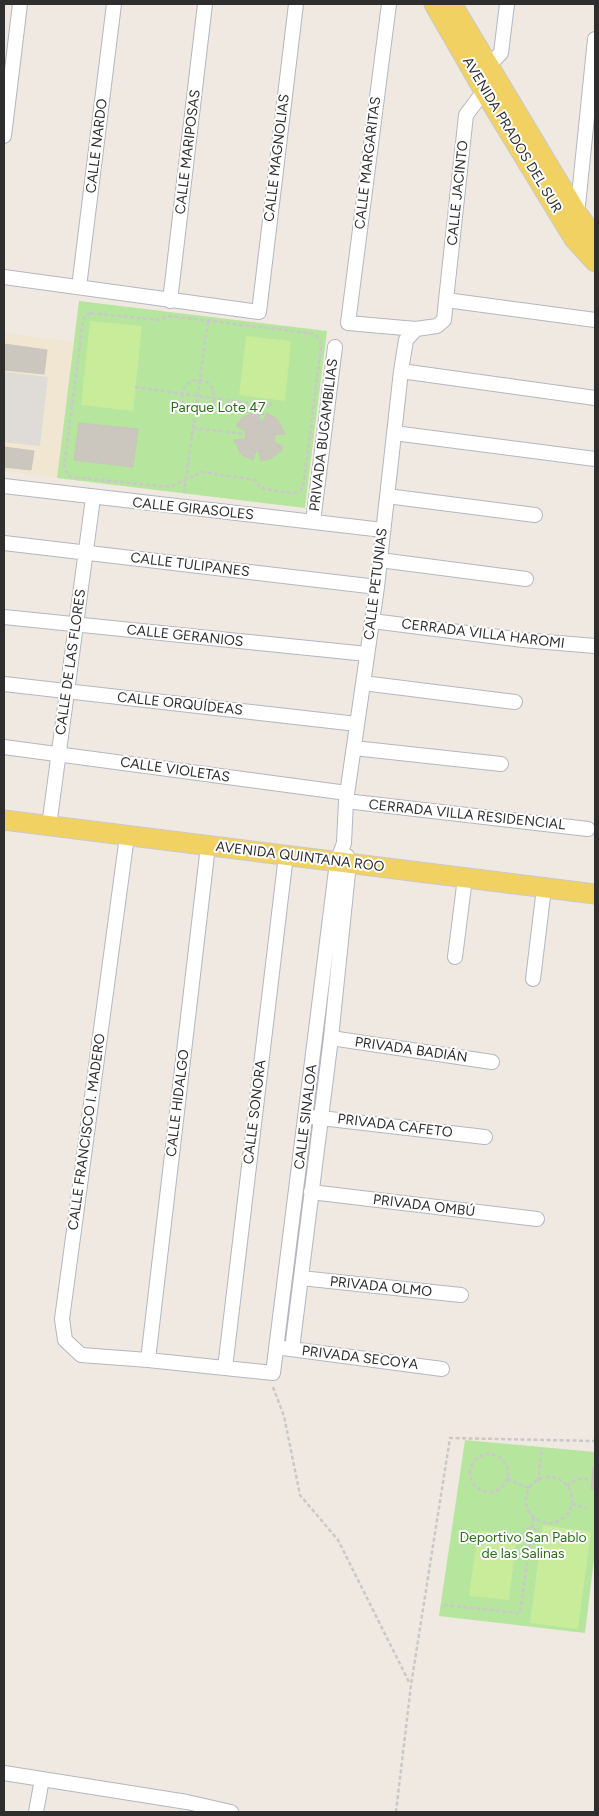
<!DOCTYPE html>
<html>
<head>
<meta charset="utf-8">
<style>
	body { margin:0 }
	#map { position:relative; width:599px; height:1816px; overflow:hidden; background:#efe9e1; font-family:Figtree,sans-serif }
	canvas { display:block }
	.frame { position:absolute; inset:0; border:5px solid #2e2e2e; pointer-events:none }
</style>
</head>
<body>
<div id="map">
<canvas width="599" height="1816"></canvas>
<div class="frame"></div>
</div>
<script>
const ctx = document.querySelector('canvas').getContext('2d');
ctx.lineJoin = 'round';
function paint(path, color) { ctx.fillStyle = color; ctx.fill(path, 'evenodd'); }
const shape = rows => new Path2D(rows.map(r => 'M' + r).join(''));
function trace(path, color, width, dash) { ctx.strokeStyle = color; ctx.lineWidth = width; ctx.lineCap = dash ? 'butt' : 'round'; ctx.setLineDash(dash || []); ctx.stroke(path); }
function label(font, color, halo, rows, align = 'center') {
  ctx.font = font + ' Figtree,sans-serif'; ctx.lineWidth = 4; ctx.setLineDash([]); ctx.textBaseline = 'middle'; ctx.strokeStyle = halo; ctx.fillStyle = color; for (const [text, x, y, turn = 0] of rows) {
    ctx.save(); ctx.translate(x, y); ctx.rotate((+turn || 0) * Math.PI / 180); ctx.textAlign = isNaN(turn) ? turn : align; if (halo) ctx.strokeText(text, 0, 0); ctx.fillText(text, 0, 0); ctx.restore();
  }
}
paint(shape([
	[4,333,74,342,57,478,4,471]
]), '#f0e6d1');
paint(shape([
	[79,301,327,331,305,508,57,478],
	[465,1440,595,1452,595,1551,585,1633,439,1616]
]), '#b6e59e');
paint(shape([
	[90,321,142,326,133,411,81,405],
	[246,336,291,341,285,401,239,395],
	[543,1525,591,1532,578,1629,530,1623],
	[478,1531,517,1535,509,1600,469,1596]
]), '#c9ec9a');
paint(shape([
	[4,372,48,377,40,446,4,442]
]), '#dfdcd8');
const building = shape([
	[4,344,47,350,44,374,4,370,4,344],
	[253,412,259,412,260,422,253,423,246,431,236,426,242,418,253,412],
	[267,413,278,420,285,434,274,435,272,428,263,422,267,413],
	'245 437a15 15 0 1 1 30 0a15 15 0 1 1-30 0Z',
	[79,423,138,429,133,467,74,460,79,423],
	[244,439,248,446,256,451,253,460,242,455,234,440,244,439],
	[274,442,283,446,281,451,272,458,261,461,259,452,266,450,274,442],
	[4,447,34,451,31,470,4,467,4,447],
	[593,1467,595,1467,595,1489,591,1489,593,1467]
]);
paint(building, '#cbc7bf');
trace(building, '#cbc5ba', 1);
const minor = shape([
	[389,4,348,323,416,329],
	[488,66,501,53,507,4],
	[4,136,20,4],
	[577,215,595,39],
	[4,277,259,312,296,4],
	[79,287,114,4],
	[446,300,466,115,484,91],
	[170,301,205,4],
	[401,371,595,398],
	[394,433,595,459],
	[4,486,383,530],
	[387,496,535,515],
	[313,522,335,347],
	[4,543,377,587],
	[380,560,526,579],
	[4,617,367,654],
	[372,621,523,640,595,646],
	[363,683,515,702],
	[4,684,357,724],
	[4,747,347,793],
	[354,748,501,764],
	[346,801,588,829],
	[49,826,93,498],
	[127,836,62,1319,65,1340,81,1355,148,1360,273,1373,337,862,344,843,346,801,377,587,401,371,406,340,416,329,437,326,444,320,446,300,595,320],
	[455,957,465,878],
	[533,979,544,888],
	[331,1038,492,1062],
	[312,1117,485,1137],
	[311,1192,537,1219],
	[301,1278,461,1295],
	[283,1348,442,1369],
	[292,1349,331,1038,349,863,347,856],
	[148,1360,208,846],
	[225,1368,286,855],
	[4,1773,187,1802,231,1812],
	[36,1812,42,1779]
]);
const major = shape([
	[434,4,484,91,574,239,595,262],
	[452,4,577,213,595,238],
	[4,820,595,894]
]);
trace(minor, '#b4b7c1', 16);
trace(major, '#c9c9c9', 21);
trace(shape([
	[91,313,158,320,170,316,315,334,320,341,321,347,303,488,299,492,292,493,265,489,260,487,255,480,202,472,170,487,71,477,67,474,64,467,83,321,85,316,91,313],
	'182 396a16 16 0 1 1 32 0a16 16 0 1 1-32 0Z',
	[135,387,270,406,271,399],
	[262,422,264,405],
	[193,428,245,434],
	[184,493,208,321],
	[273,1387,284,1416,300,1495,338,1540,410,1684],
	'470 1473a19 19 0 1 1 38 0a19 19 0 1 1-38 0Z',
	'526 1500a23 23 0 1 1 46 0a23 23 0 1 1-46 0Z',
	[507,1479,529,1488],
	[538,1481,542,1448],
	[567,1486,577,1479,591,1479],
	[572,1504,587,1508],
	'524 1535a7 7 0 1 1 14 0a7 7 0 1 1-14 0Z',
	[532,1528,534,1517],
	[444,1605,520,1613,530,1542],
	[396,1812,411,1685,450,1438,595,1441]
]), '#c9c9c9', 2.5, [4, 2.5]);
trace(minor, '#fff', 14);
trace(major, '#f2d163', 19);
label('14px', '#2e2e2e', '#fff', [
	["AVENIDA PRADOS DEL SUR",512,135,59],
	["CALLE NARDO",97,146,-83],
	["CALLE MARIPOSAS",188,152,-83],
	["CALLE MAGNOLIAS",277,158,-83],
	["CALLE MARGARITAS",368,163,-83],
	["CALLE JACINTO",458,193,-84],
	["PRIVADA BUGAMBILIAS",324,435,-83],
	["CALLE GIRASOLES",193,509,6],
	["CALLE TULIPANES",190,565,7],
	["CALLE PETUNIAS",376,584,-83],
	["CERRADA VILLA HAROMI",483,634,7],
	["CALLE GERANIOS",185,636,6],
	["CALLE DE LAS FLORES",71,662,-82],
	["CALLE ORQUÍDEAS",180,704,6],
	["CALLE VIOLETAS",175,770,8],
	["CERRADA VILLA RESIDENCIAL",467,815,6],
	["AVENIDA QUINTANA ROO",300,857,7],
	["PRIVADA BADIÁN",411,1050,8],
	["CALLE HIDALGO",178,1103,-83],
	["CALLE SONORA",255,1112,-83],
	["CALLE SINALOA",306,1117,-83],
	["PRIVADA CAFETO",395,1126,7],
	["CALLE FRANCISCO I. MADERO",87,1132,-82],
	["PRIVADA OMBÚ",424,1206,7],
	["PRIVADA OLMO",381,1287,6],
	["PRIVADA SECOYA",360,1358,7]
]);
label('14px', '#2c6e1b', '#fff', [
	["Parque Lote 47",218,408],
	["Deportivo San Pablo",523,1538],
	["de las Salinas",523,1554]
]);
</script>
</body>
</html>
